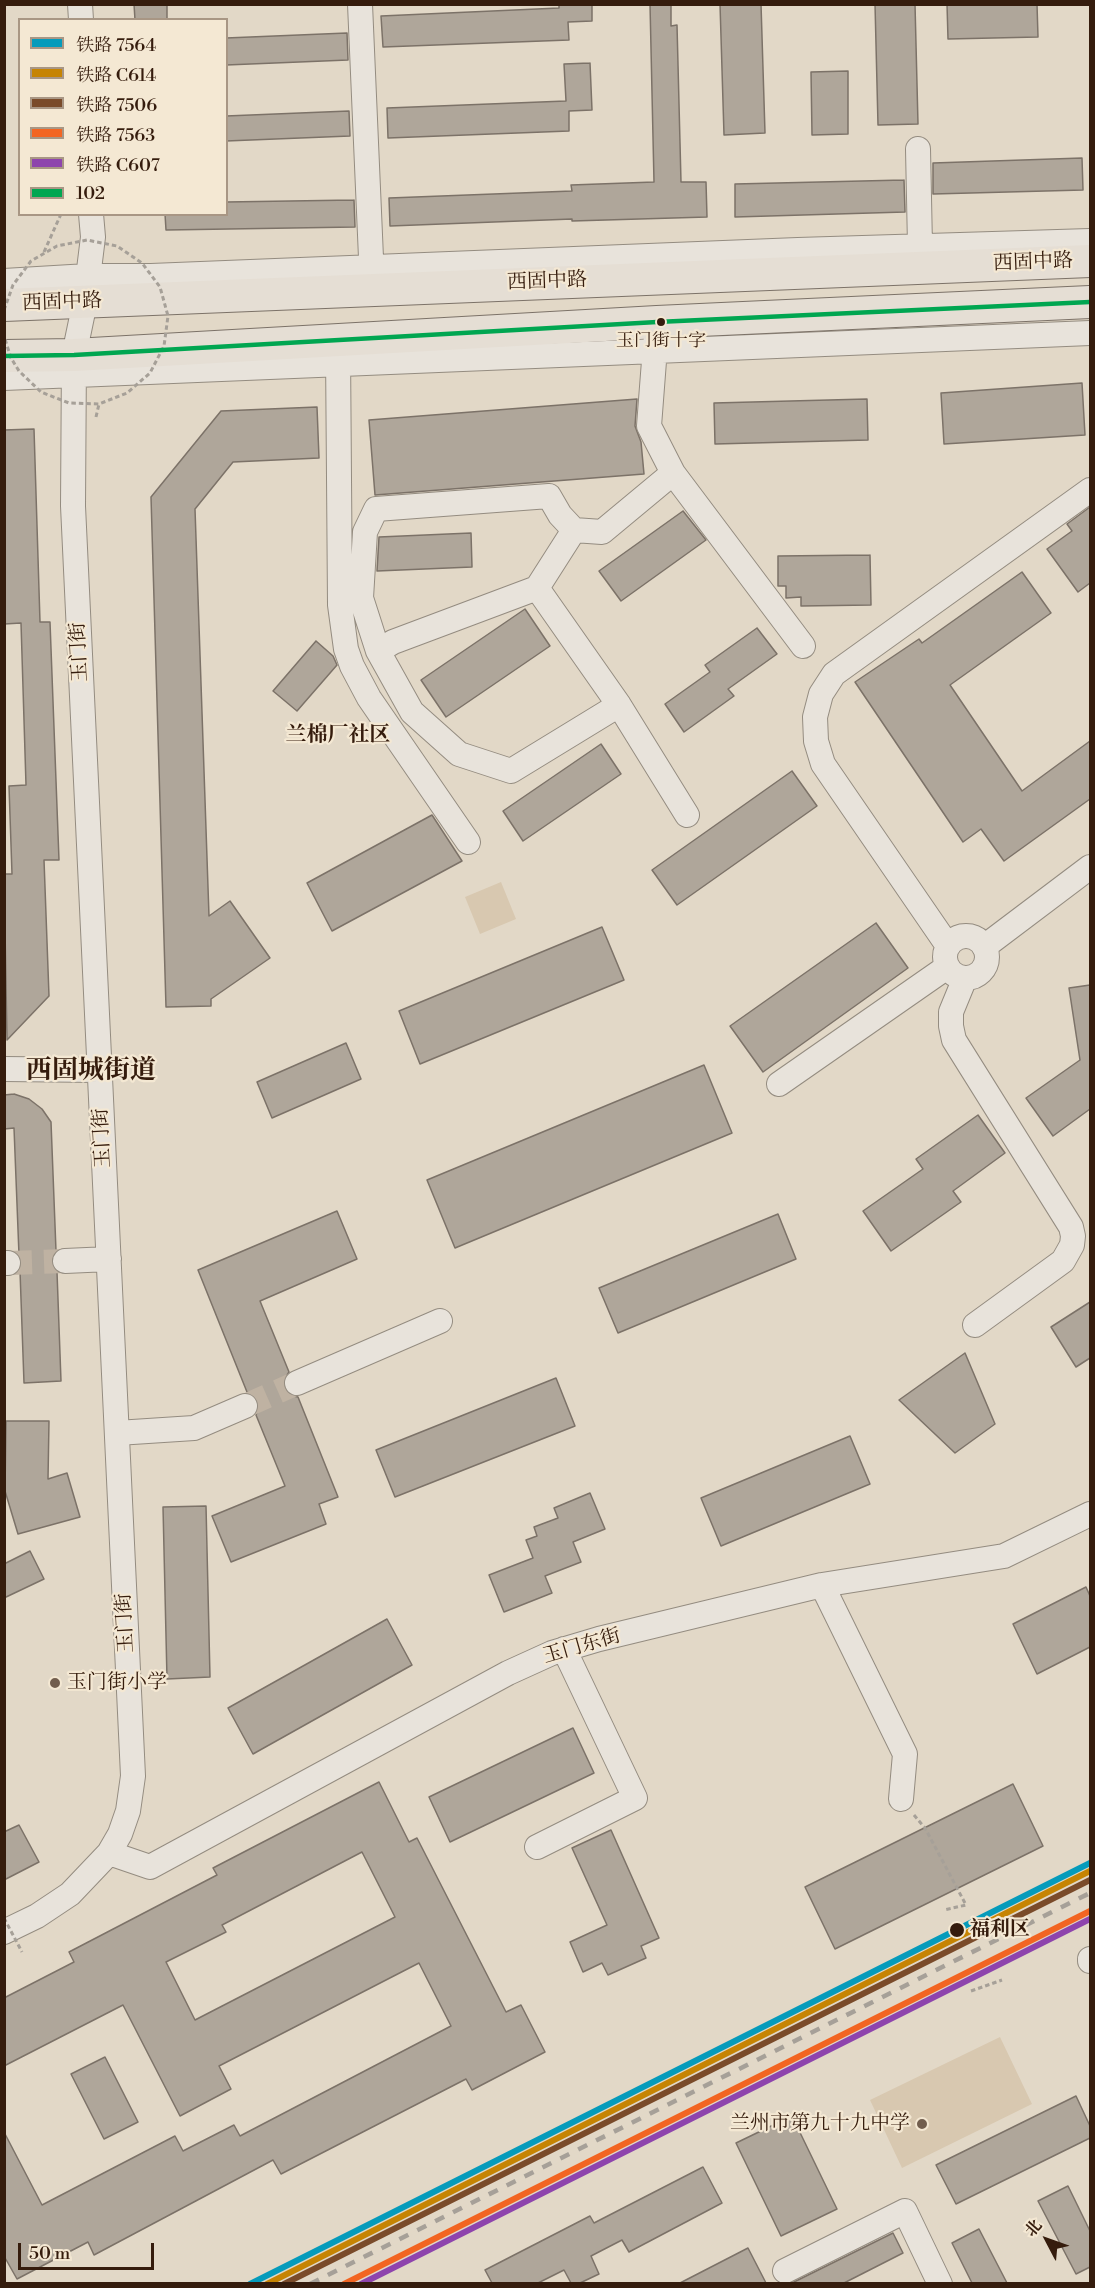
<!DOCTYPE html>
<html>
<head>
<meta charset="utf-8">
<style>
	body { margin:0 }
	#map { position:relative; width:1095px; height:2288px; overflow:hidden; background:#e2d8c7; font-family:"Libre Bodoni","Noto Serif SC",serif }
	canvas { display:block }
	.frame { position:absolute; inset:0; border:6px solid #351c0d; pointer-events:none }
	.legend { position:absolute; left:18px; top:18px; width:210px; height:198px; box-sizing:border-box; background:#f4e8d3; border:2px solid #a89684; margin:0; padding:8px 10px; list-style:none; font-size:18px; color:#351c0d }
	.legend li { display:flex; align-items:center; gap:12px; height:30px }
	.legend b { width:30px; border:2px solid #a89684 }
	.north { position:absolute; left:1017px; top:2210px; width:60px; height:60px; -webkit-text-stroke:4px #f4e8d3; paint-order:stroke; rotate:311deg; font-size:16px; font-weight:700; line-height:24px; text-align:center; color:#351c0d }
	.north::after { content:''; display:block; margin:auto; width:21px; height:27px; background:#351c0d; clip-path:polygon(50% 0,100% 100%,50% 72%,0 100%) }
	.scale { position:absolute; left:18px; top:2243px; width:136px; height:27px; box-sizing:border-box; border:3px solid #351c0d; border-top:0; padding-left:8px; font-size:18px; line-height:21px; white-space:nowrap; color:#351c0d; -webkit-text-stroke:4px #f4e8d3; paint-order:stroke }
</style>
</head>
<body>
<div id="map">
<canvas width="1095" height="2288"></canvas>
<div class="frame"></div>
<ul class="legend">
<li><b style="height:8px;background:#059bbb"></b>铁路 7564</li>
<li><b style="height:8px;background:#c68403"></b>铁路 C614</li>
<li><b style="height:8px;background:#7a4b2a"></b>铁路 7506</li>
<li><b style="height:8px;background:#f26522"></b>铁路 7563</li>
<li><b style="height:8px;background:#8e44ad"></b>铁路 C607</li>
<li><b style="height:8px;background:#00a651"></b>102</li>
</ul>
<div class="north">北</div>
<div class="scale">50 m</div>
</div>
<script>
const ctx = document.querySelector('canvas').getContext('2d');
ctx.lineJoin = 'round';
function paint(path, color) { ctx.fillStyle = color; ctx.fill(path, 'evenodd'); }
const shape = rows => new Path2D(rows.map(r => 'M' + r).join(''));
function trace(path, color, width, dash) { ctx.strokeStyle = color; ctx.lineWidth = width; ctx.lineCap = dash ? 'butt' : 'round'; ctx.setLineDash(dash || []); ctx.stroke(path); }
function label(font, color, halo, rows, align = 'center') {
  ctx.font = font + ' "Libre Bodoni","Noto Serif SC",serif'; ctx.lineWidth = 4.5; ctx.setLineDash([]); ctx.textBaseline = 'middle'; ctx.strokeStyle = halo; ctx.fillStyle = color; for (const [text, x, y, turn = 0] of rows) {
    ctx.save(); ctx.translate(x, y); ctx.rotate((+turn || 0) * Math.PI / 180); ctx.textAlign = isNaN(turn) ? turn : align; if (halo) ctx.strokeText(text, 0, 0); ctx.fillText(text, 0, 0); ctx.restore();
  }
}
paint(shape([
	[501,882,516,919,480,934,465,897],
	[1000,2037,1032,2104,902,2168,870,2100]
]), '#d8c8b0');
const building = shape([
	[134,4,167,4,167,20,135,20,134,4],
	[559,4,592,4,592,21,568,22,569,40,383,47,381,16,559,8,559,4],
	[650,4,671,4,671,26,677,25,681,182,706,182,707,217,572,221,572,219,390,226,389,198,572,191,571,185,654,182,650,4],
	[720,4,761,4,765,133,724,135,720,4],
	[875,4,915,4,918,124,878,125,875,4],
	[947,4,1037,4,1038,37,948,39,947,4],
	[347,33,348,60,226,65,226,38,347,33],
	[590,63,592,110,569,111,569,131,388,138,387,108,566,101,564,64,590,63],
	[848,71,848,134,812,135,811,72,848,71],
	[349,111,350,136,226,141,226,116,349,111],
	[1082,158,1083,190,933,194,933,163,1082,158],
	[904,180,905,212,735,217,735,184,904,180],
	[354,200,355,227,166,230,165,214,226,214,226,202,354,200],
	[1082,383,1085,435,944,444,941,393,1082,383],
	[637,399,635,426,641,442,644,474,375,495,369,420,637,399],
	[867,399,868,440,715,444,714,403,867,399],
	[317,407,319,458,233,462,195,509,209,916,230,901,270,958,211,999,211,1006,166,1007,151,497,221,411,317,407],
	[34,429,40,622,50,622,59,860,44,860,49,996,7,1040,4,874,12,874,9,786,26,785,21,623,4,624,4,430,34,429],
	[1090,507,1090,583,1078,592,1047,549,1072,531,1067,524,1090,507],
	[683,511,706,540,621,601,599,571,683,511],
	[471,533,472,567,377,571,379,537,471,533],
	[870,555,871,605,801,606,801,597,786,598,786,586,778,586,778,556,870,555],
	[1022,572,1051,613,950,685,1022,791,1090,741,1090,799,1004,861,981,829,963,842,855,682,919,639,922,643,1022,572],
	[525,609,550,646,446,717,421,680,525,609],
	[757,628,777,654,728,689,734,696,684,732,665,704,710,672,705,665,757,628],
	[316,641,333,656,337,665,297,711,273,691,316,641],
	[601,744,621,774,523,841,503,811,601,744],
	[792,771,817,806,677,905,652,870,792,771],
	[432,815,462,861,332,931,307,883,432,815],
	[876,923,908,968,763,1072,730,1026,876,923],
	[602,927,624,980,420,1064,399,1011,602,927],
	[1090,985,1090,1109,1053,1136,1026,1098,1080,1060,1069,988,1090,985],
	[346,1043,361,1079,272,1118,257,1082,346,1043],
	[704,1065,732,1133,455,1248,427,1180,704,1065],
	[14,1094,29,1099,42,1109,51,1122,56,1251,51,1261,53,1268,57,1272,61,1381,24,1383,20,1271,22,1262,19,1255,14,1128,4,1129,4,1095,14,1094],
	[978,1115,1005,1153,953,1191,961,1202,891,1251,863,1211,923,1169,916,1159,978,1115],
	[337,1211,357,1259,260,1301,289,1372,283,1381,284,1388,289,1395,298,1397,338,1497,319,1504,326,1524,231,1562,212,1516,285,1486,256,1415,259,1408,258,1401,254,1395,247,1392,198,1270,337,1211],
	[778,1214,796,1259,618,1333,599,1288,778,1214],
	[1090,1302,1090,1358,1076,1367,1051,1327,1090,1302],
	[965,1353,995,1424,955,1453,899,1400,965,1353],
	[556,1378,575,1426,395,1497,376,1450,556,1378],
	[6,1421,49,1421,48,1479,67,1473,80,1517,18,1534,5,1491,6,1421],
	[850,1436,870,1484,721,1546,701,1498,850,1436],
	[590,1493,605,1529,573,1542,581,1562,545,1576,552,1593,504,1612,489,1575,533,1558,526,1540,537,1536,534,1527,558,1518,554,1508,590,1493],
	[206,1506,210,1677,167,1679,163,1507,206,1506],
	[30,1551,44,1579,4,1598,4,1564,30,1551],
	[1086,1587,1090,1596,1090,1647,1037,1674,1013,1624,1086,1587],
	[387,1619,412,1665,253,1754,228,1708,387,1619],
	[573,1728,594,1773,450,1842,429,1797,573,1728],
	[379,1782,409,1842,417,1838,506,2012,521,2005,545,2052,472,2090,466,2079,281,2174,273,2160,94,2255,88,2242,17,2279,4,2256,4,2132,42,2205,175,2136,183,2151,234,2125,240,2136,451,2026,419,1963,219,2066,231,2089,180,2116,123,2005,4,2066,4,1998,74,1962,69,1952,217,1875,213,1868,379,1782],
	[362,1852,395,1917,195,2020,166,1962,226,1932,222,1925,362,1852],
	[1013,1784,1043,1846,835,1949,805,1887,1013,1784],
	[19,1825,39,1862,4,1880,4,1832,19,1825],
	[611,1830,659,1938,641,1946,646,1958,608,1975,602,1963,583,1972,570,1942,607,1925,572,1848,611,1830],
	[105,2057,138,2122,104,2139,71,2074,105,2057],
	[1076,2096,1090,2126,1090,2138,956,2204,936,2165,1076,2096],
	[792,2116,837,2209,781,2236,736,2143,792,2116],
	[703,2167,722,2203,629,2252,622,2240,591,2256,599,2274,580,2283,571,2283,564,2270,538,2283,492,2283,485,2270,590,2216,594,2223,703,2167],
	[1068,2186,1090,2231,1090,2267,1076,2274,1038,2201,1068,2186],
	[979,2229,1007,2283,972,2283,952,2243,979,2229],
	[893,2233,903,2253,844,2283,792,2283,893,2233],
	[748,2248,766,2283,680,2283,748,2248]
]);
paint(building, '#afa69a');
trace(building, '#7c7268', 1.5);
trace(shape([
	[8,1263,65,1261],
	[245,1406,297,1383]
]), '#bfb2a2', 24, [24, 12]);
const minor = shape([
	[80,4,81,20],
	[360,4,372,281],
	[918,149,920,246],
	[4,281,88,276,151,276,798,250,1090,241],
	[656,335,649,426,673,473,803,646],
	[338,351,340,605,346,649,352,666,369,698,468,842],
	[4,378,1090,333],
	[537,588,619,705,687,815],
	[378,651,393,642,537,588,574,530],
	[619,705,511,771,459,754,412,712,378,651,361,598,365,532,376,509,549,496,560,515,574,530,602,532,673,473],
	'945 957a21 21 0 1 1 42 0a21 21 0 1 1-42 0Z',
	[948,946,823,764,816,741,815,717,821,694,834,674,1090,490],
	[984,947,1090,867],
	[965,978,951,1012,951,1026,954,1040,1071,1227,1073,1236,1072,1245,1063,1261,975,1325],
	[4,1069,99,1070],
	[779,1084,947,967],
	[65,1261,109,1259],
	[4,1263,8,1263],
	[297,1383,440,1321],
	[117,1433,194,1428,245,1406],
	[822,1585,905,1754,901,1799],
	[537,1847,635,1798,564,1649],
	[109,1853,150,1867,508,1673,552,1653,599,1639,822,1585,1004,1556,1090,1514],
	[4,1932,37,1916,70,1894,109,1853,120,1834,128,1811,133,1776,73,506,74,355,85,302,93,237,91,214],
	[1090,1959,1090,1961],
	[785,2271,905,2211,940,2284]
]);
const major = shape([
	[4,305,1090,261],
	[4,356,74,355,657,322,1090,302]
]);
trace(minor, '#948c80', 26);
trace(major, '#7c7268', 34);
trace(shape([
	[44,252,61,214],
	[96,417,99,404],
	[914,1815,925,1828,966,1905,944,1910],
	[971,1991,1002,1980]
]), '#a6a098', 3, [4.5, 3]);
trace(minor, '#e8e3db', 24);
trace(major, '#e5ded4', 32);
trace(shape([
	[310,2284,1090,1893]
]), '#a6a098', 4.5, [10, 10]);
trace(shape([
	[4,310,13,285,31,261,57,246,87,240,117,246,142,263,160,287,168,316,164,346,150,373,127,393,99,404,69,403,41,392,19,371,11,358,4,336],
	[4,1918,22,1952]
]), '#a6a098', 3, [4.5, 3]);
trace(shape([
	[4,356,74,355,657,322,1090,302]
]), '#00a651', 4.5);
trace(shape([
	[250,2284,1090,1863]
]), '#059bbb', 6);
trace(shape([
	[267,2284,1090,1871]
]), '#c68403', 6);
trace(shape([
	[284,2284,1090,1880]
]), '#7a4b2a', 6);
trace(shape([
	[344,2284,1090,1911]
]), '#f26522', 6);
trace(shape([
	[361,2284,1090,1919]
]), '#8e44ad', 6);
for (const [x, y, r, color] of [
	[661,322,5,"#351c0d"],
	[55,1683,6,"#725e4e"],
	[957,1930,8,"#351c0d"],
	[922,2124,6,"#725e4e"]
]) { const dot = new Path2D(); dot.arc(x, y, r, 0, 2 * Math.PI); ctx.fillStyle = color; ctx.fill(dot); trace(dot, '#f4e8d3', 2); }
label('18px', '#351c0d', '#f4e8d3', [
	["玉门街十字",661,342]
]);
label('20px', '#351c0d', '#f4e8d3', [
	["西固中路",1033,263,-2],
	["西固中路",547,282,-2],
	["西固中路",62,303,-2],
	["玉门街",80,652,-93],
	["玉门街",103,1138,-93],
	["玉门街",126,1623,-93],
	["玉门东街",582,1647,-16]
]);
label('20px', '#351c0d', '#f4e8d3', [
	["玉门街小学",67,1683],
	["兰州市第九十九中学",910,2124,"right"]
], 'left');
label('bold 20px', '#351c0d', '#f4e8d3', [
	["福利区",970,1930]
], 'left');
label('bold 21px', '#351c0d', '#f4e8d3', [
	["兰棉厂社区",338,736]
]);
label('bold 26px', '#351c0d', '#f4e8d3', [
	["西固城街道",91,1072]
]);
</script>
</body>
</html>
